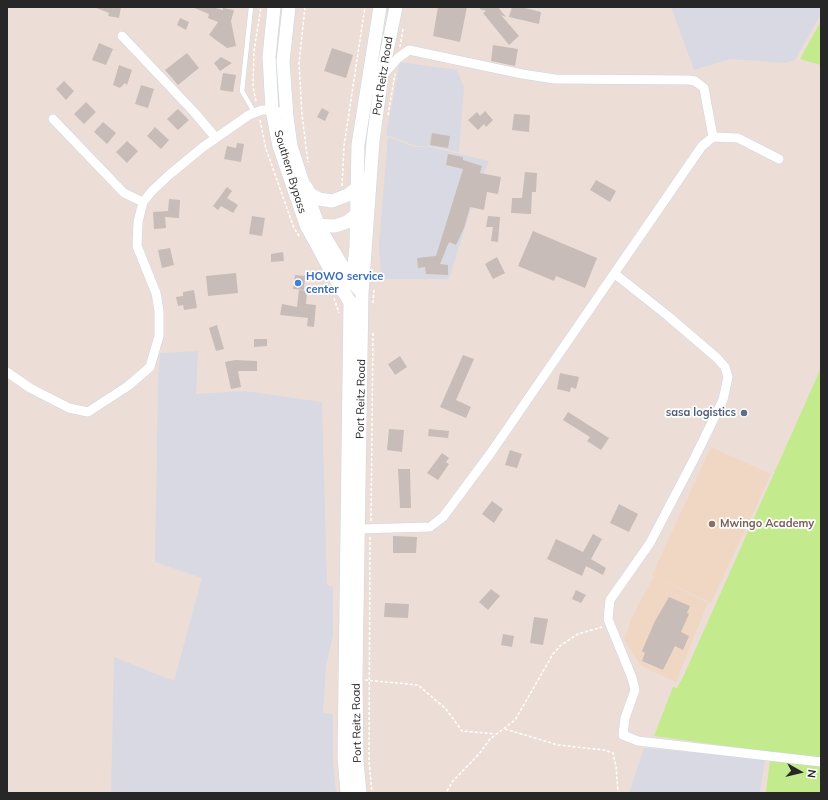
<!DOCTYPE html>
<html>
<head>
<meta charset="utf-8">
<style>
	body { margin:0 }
	#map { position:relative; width:828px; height:800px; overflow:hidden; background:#ecded7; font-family:Mulish,sans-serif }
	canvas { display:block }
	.frame { position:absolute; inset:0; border:8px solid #272727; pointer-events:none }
	.north { position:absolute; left:780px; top:752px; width:40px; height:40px; -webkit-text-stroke:3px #fff; paint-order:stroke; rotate:98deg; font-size:11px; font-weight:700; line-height:16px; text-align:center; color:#272727 }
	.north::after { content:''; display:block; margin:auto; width:14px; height:18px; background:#272727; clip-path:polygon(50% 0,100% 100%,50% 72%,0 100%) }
</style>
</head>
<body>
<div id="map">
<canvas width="828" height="800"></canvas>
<div class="frame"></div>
<div class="north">N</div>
</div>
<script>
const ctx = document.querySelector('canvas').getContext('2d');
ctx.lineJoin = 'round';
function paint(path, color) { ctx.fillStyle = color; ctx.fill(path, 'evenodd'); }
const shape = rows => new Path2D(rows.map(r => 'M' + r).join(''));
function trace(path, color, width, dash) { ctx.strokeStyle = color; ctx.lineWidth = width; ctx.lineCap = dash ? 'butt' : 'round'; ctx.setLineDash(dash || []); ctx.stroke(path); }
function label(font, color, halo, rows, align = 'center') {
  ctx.font = font + ' Mulish,sans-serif'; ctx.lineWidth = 3.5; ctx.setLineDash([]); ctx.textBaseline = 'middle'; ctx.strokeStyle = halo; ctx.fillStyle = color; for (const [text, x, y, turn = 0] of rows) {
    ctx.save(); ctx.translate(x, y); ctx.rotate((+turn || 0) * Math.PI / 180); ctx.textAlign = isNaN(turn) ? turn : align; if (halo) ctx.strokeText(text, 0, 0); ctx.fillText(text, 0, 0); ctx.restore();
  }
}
paint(shape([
	[671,7,821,7,821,14,795,60,786,63,730,59,694,70],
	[400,62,457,70,464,87,459,152,430,146,416,146,386,135],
	[388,137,415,147,431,147,489,161,477,190,449,279,381,279,379,244],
	[198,351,196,394,245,391,322,402,327,585,333,587,333,635,326,667,323,713,333,714,333,758,336,793,111,793,114,657,174,681,202,578,155,562,158,383,160,353],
	[644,748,765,759,760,793,629,793]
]), '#d9d9e3');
paint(shape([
	[711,447,771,474,711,603,652,575],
	[654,576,708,603,676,682,641,666,624,640,633,615]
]), '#f0d7c4');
paint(shape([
	[821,21,821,65,800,59],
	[821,368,821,759,654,736,671,692,673,687,677,688,684,675],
	[770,760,821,766,821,793,766,793]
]), '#c3ea8c');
paint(shape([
	[94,7,121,7,119,18,108,16,109,13],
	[192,7,212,7,223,10,223,8,234,10,231,21,236,46,227,48,209,35,218,22,208,18,209,14],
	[438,7,467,7,460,42,433,36],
	[480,7,498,7,506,17,501,15,519,36,509,45,483,13,486,11,480,9],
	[512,7,521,7,541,12,539,24,509,17],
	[180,18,189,22,186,30,177,25],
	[99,43,113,49,106,65,92,60],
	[493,45,518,49,515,66,491,61],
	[332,48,353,55,346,78,324,71],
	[187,53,199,68,178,85,165,70],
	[221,57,232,63,220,71,214,63],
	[119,65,132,70,127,85,125,83,120,88,113,85],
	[223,73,236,75,233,92,220,90],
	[64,81,74,91,66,100,56,89],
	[141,85,154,89,148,108,135,104],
	[86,102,96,112,84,124,74,114],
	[322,108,329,112,325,121,317,117],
	[178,109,189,120,178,130,167,119],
	[485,111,493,120,486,127,484,124,478,130,468,120,477,112,480,116],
	[514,114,530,115,529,132,512,130],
	[103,122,116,133,107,144,94,132],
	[155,127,169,140,161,149,147,136],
	[432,133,450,136,448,148,430,145],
	[127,141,138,151,127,163,116,152],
	[237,143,244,144,241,162,224,159,227,146,236,148],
	[448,154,463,157,463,160,482,166,480,173,501,177,498,194,487,192,484,210,470,207,464,228,456,245,449,242,440,264,448,265,448,275,426,274,425,267,418,268,417,258,436,256,463,169,446,165],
	[525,172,537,173,536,192,532,192,531,214,511,213,512,198,522,198],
	[596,180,616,191,610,202,590,190],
	[227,187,232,191,227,198,238,205,233,213,221,206,218,210,213,206],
	[169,199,180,200,179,218,165,217,166,228,154,229,153,212,168,211],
	[252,216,265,218,262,236,249,234],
	[488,216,500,217,498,242,491,241,493,227,486,227],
	[533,231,597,258,585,288,556,276,554,281,518,266],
	[170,248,174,265,162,268,158,250],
	[283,252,284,261,271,262,271,254],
	[497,257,505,273,493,279,485,264],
	[236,273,238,293,208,296,206,276],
	[295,275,305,276,304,290,293,289],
	[194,290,197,308,184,310,183,305,178,306,176,297,183,296,183,292],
	[299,290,307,291,306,304,316,305,314,327,307,326,308,318,280,315,282,304,297,307],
	[217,325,224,349,216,351,209,328],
	[254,339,267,339,267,346,254,347],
	[463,355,474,359,456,400,471,407,466,418,440,407],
	[400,356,407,367,395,375,388,364],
	[235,360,257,361,257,371,238,371,241,387,231,389,225,362],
	[560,373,579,377,576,389,571,387,570,392,557,389],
	[568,412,609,438,601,450,587,441,590,437,563,420],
	[389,429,404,430,402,452,387,450],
	[429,429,449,431,448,438,428,436],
	[510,450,522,454,517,468,505,465],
	[442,453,449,458,446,462,449,464,438,480,427,473],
	[398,469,410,469,411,508,400,508],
	[492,501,503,509,494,523,482,514],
	[619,504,638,514,629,532,610,523],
	[593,534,602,539,591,559,606,568,603,575,586,566,582,576,547,559,556,539,583,552],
	[393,536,417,537,416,553,393,553],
	[491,589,500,596,488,610,479,602],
	[576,590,586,595,581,603,572,599],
	[669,597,690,606,687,613,689,614,681,632,689,636,683,650,675,646,663,670,642,661,645,653,642,651,655,621],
	[385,603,409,604,408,618,384,617],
	[534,617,548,619,543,645,530,643],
	[503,634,514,636,512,647,501,645]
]), '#c7bcb7');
const lane = shape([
	[251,7,242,91,254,112]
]);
const street = shape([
	[122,36,194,112,216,138],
	[383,75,398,58,409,50,522,74,555,79,689,80,695,81,704,88,713,137],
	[53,119,124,193,143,202,152,191,169,175,203,147,249,115,262,110,272,110,279,112,287,118],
	[615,274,668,316,717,358,725,367,728,377,723,400,693,461,650,543,610,600,608,619,632,678,635,690,625,718,623,735,638,741,821,762],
	[7,372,30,388,69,408,88,412,128,386,150,367,159,336,159,311,156,293,137,246,138,222,143,202],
	[358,529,430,527,443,517,490,454,702,146,713,137,738,138,779,159]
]);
const secondary = shape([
	[274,7,269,57,272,110,279,146,306,225,332,273,350,302,344,757,347,793],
	[289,7,283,61,287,118,291,146,302,180,319,227,352,282,362,293],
	[306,187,310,194,319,199,332,201,348,195,357,188],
	[311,225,335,226,347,222,356,215],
	[352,282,356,247,358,145,380,7],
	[360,793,357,762,356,678,362,293,373,141,382,75,396,7]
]);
trace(lane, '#ccd6e3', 5.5);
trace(street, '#ccd6e3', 10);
trace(secondary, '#ccd6e3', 14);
trace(shape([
	[305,7,299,63,302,115,308,162],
	[400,47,403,29],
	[256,101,253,87,254,51,261,7],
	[388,115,395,74],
	[260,120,266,149,294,228,300,237],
	[342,186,344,146,365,7],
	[334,298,339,313],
	[373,303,374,289],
	[371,521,373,333],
	[370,537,369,760,372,793],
	[365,680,418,685,446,709,462,731,495,734],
	[505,729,558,745,604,750,613,753,616,766,618,793],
	[447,791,453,781,479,754,490,739,515,720,553,654,561,645,578,634,602,627]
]), '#fff', 1.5, [3, 2]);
trace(lane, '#fff', 4.5);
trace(street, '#fff', 9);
trace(secondary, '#fff', 13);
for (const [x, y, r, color] of [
	[298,283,4,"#3f7fe0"],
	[744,413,4,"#5c6f8a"],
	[712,524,4,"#8d6e63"]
]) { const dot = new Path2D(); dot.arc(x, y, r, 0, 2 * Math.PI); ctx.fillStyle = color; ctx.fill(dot); trace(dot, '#fff', 1.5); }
label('11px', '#272727', '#fff', [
	["Port Reitz Road",383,76,-81],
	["Southern Bypass",290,172,73],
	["Port Reitz Road",361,399,-89],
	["Port Reitz Road",357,723,-91]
]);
label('bold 11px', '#366cbe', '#fff', [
	["HOWO service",306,277],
	["center",306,290]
], 'left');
label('bold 11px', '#4e5e75', '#fff', [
	["sasa logistics",736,413]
], 'right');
label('bold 11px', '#785e54', '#fff', [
	["Mwingo Academy",720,524]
], 'left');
</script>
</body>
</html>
